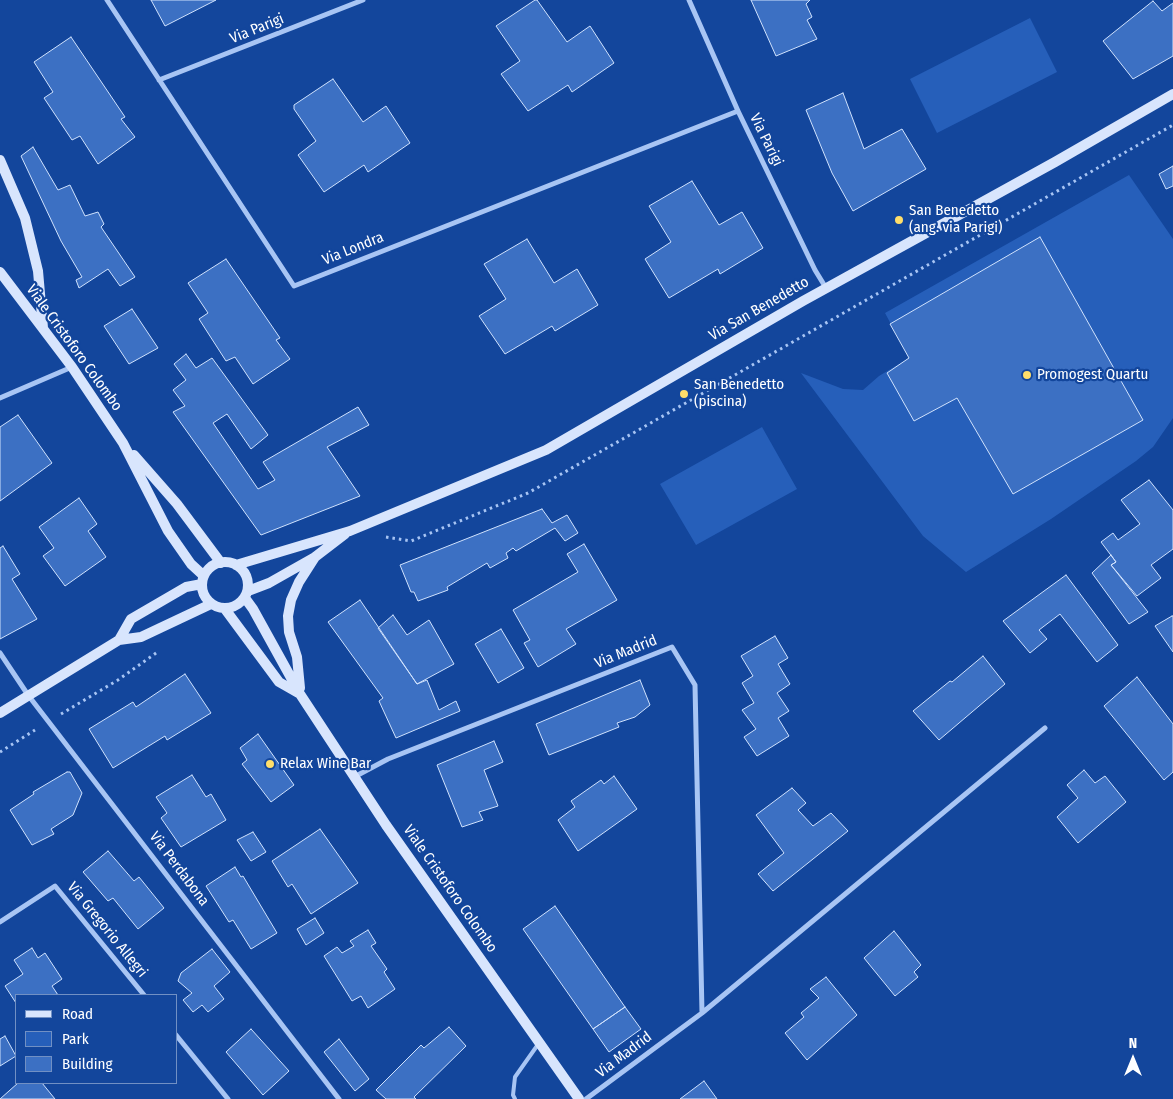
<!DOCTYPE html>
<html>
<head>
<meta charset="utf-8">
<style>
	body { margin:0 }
	#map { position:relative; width:1173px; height:1099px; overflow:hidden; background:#13469c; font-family:"Fira Sans Condensed",sans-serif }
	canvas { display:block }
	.legend { position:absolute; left:15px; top:994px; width:162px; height:90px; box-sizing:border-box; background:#13469c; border:1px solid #7190c4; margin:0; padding:6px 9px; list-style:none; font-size:15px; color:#fff }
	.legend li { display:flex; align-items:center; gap:10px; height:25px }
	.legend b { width:25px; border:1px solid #7190c4 }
	.north { position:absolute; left:1108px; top:1034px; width:50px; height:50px; -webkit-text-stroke:4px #13469c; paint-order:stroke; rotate:0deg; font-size:14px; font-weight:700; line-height:20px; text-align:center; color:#fff }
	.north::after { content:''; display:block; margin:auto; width:18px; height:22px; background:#fff; clip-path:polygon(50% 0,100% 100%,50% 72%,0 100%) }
</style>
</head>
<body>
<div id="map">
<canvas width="1173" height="1099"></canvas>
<ul class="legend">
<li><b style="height:6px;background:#d8e5fd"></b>Road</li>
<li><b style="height:14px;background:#265fba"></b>Park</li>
<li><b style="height:14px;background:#3c70c3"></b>Building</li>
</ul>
<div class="north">N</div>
</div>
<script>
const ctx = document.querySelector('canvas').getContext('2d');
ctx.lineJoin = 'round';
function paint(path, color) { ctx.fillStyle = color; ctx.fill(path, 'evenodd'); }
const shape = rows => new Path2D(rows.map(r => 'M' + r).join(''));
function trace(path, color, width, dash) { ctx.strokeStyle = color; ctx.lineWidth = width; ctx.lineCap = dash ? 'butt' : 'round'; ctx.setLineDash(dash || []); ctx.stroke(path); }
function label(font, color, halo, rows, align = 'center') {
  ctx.font = font + ' "Fira Sans Condensed",sans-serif'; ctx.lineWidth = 4.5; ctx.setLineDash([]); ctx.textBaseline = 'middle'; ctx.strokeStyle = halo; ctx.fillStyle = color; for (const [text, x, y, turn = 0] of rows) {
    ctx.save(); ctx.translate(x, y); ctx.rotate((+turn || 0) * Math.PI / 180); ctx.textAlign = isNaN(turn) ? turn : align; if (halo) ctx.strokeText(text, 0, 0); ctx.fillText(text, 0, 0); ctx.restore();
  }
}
paint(shape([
	[1030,18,1057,72,937,133,910,79],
	[1129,175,1173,239,1173,418,1153,447,1136,461,1051,519,966,572,923,536,801,373,843,389,863,390,879,376,909,358,885,313],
	[762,427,797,489,696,545,660,484]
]), '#265fba');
const building = shape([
	[151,0,216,0,165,26,151,0],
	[535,0,537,0,567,42,590,26,614,63,572,92,568,85,528,111,501,74,520,61,496,26,535,0],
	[751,0,810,0,806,4,812,17,807,20,817,39,776,56,751,0],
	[1153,1,1162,11,1173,3,1173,56,1133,79,1103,41,1153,1],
	[71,37,125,117,121,119,135,137,98,164,80,136,72,140,44,98,53,92,34,62,71,37],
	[333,79,363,122,386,106,410,143,368,172,364,165,324,192,298,155,316,141,294,109,294,105,333,79],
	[843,93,864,149,902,129,926,169,853,211,832,173,806,110,843,93],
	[33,147,58,190,70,185,85,216,98,212,104,224,101,227,135,277,120,286,108,269,79,288,76,280,82,277,61,241,21,156,33,147],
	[1173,166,1173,186,1166,189,1159,174,1173,166],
	[692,181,719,225,742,212,763,248,720,274,718,269,669,298,645,259,671,242,649,206,692,181],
	[1040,237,1143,420,1013,494,957,398,914,421,887,373,909,358,890,324,1040,237],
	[527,239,554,283,577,269,598,305,555,331,552,326,505,354,479,316,506,299,484,264,527,239],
	[226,259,280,338,276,340,290,359,253,384,235,357,226,361,199,319,208,313,188,283,226,259],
	[132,309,158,348,129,364,104,326,132,309],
	[186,354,196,368,212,358,268,435,251,449,227,414,213,423,258,489,275,480,263,462,358,407,369,425,327,447,360,496,261,535,173,412,185,406,173,390,186,380,174,364,186,354],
	[18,415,52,463,0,501,0,427,18,415],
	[1149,480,1173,510,1173,549,1151,565,1161,578,1137,596,1111,565,1116,562,1101,542,1113,533,1118,540,1140,524,1121,500,1149,480],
	[79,498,97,524,88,531,106,557,65,586,43,556,54,548,39,527,79,498],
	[542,509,552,523,567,515,578,533,565,541,555,528,516,551,513,548,506,553,508,558,490,568,487,563,447,587,448,590,418,601,414,592,411,592,400,565,542,509],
	[584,544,617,600,566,629,576,644,538,667,524,643,530,640,513,610,578,572,567,554,584,544],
	[3,546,20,574,12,579,37,619,0,639,0,548,3,546],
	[1111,555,1116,562,1111,565,1148,612,1129,624,1092,573,1111,555],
	[1066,575,1118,645,1097,662,1060,614,1039,630,1047,639,1030,653,1003,621,1066,575],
	[360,600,417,684,427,680,439,710,456,701,460,711,396,738,379,701,383,698,328,622,360,600],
	[393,615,407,635,429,620,454,664,417,684,378,628,393,615],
	[1172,616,1173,616,1173,652,1155,626,1172,616],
	[501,629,524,668,498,683,475,644,501,629],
	[775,636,788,658,778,664,790,684,777,693,789,711,778,718,789,736,757,756,744,737,756,729,742,710,754,703,742,683,753,676,741,656,775,636],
	[983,656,1005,684,939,740,913,711,950,681,952,682,983,656],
	[185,674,211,713,167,740,165,736,113,768,89,729,133,702,136,707,185,674],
	[1137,677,1173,724,1173,772,1164,780,1104,706,1137,677],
	[640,680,650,705,635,717,617,723,619,727,549,755,536,724,640,680],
	[258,734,294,785,271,802,242,764,247,760,240,748,258,734],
	[494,741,503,762,484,770,498,806,479,812,483,820,462,827,437,765,494,741],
	[1084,770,1095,783,1105,776,1126,802,1078,843,1057,817,1078,798,1067,785,1084,770],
	[67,772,70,772,82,793,73,815,51,829,54,834,32,845,10,810,34,794,33,792,67,772],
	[192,775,206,797,211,794,226,820,181,847,161,818,167,813,156,797,192,775],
	[614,776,637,809,578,851,558,820,575,807,571,801,601,780,604,784,614,776],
	[792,788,806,803,798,810,813,826,831,813,848,831,773,891,758,874,784,853,756,815,792,788],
	[320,829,358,883,311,914,292,884,288,887,272,861,320,829],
	[253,832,266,852,251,861,237,840,253,832],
	[108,851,134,881,139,877,164,908,138,929,113,898,108,901,83,872,108,851],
	[235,867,241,877,243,876,277,933,251,949,233,920,229,922,206,886,235,867],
	[555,906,625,1007,593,1029,523,929,555,906],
	[315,918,324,933,306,945,297,929,315,918],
	[368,930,376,943,371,946,387,969,384,972,395,989,368,1008,361,996,352,1001,324,956,337,947,342,953,354,946,350,941,368,930],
	[894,931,921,965,914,972,918,977,895,996,864,958,894,931],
	[32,948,38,958,45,953,62,979,52,986,58,995,16,995,16,1003,5,986,23,974,14,960,32,948],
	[212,949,230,972,214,986,224,999,208,1012,202,1005,193,1012,183,1000,192,993,178,981,181,973,212,949],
	[826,977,857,1015,807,1060,785,1033,804,1017,801,1013,819,998,810,989,826,977],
	[625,1007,641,1029,609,1052,593,1029,625,1007],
	[449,1027,466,1046,414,1097,416,1099,386,1099,376,1090,421,1045,424,1048,449,1027],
	[251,1029,289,1071,263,1095,226,1052,251,1029],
	[5,1036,16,1056,0,1066,0,1039,5,1036],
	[339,1039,369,1079,355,1091,324,1052,339,1039],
	[704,1081,717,1099,680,1099,704,1081],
	[18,1083,42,1083,55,1099,0,1099,18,1083]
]);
paint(building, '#3c70c3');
trace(building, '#d0e2fd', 1);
trace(shape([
	[386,537,411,541,528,493,1173,125],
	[61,714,118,680,159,651],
	[0,752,35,730]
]), '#a8c5f4', 3, [2.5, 4]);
trace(shape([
	[515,1099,513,1095,515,1077,539,1043]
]), '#a8c5f4', 4);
trace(shape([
	[107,0,294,286,738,111],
	[689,0,738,111,815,270,826,288],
	[159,80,363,0],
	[0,398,72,367],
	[0,653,28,695,339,1099],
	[356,776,388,759,672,647,695,685,702,1013],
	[0,922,55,886,144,995],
	[176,1035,228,1099],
	[586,1099,702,1013,1045,728]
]), '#a8c5f4', 5);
trace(shape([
	[0,160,25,218,38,271,43,328],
	[0,272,72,367,123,443,168,531,191,564,204,576],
	[134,455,177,504,221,563],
	'202 585a23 23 0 1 1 46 0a23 23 0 1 1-46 0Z',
	[236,565,350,531,546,450,803,301,1055,162,1173,94],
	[248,591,269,583,315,557,345,534],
	[245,598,253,609,300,694,386,825,579,1099],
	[225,609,279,682,300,694],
	[119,640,131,619,186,587,202,584],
	[300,688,297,657,289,632,288,616,291,600,299,582,315,557],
	[0,713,119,640,141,637,211,604]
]), '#d8e5fd', 10);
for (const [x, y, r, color] of [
	[899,220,5,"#ffde6a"],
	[1027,375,5,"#ffde6a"],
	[684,394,5,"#ffde6a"],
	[270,764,5,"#ffde6a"]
]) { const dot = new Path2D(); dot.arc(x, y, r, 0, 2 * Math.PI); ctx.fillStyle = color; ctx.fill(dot); trace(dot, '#13469c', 2); }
label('15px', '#fff', '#13469c', [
	["Via Parigi",257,29,-22],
	["Via Parigi",766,140,64],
	["Via Londra",353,249,-22],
	["Via San Benedetto",759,309,-30],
	["Viale Cristoforo Colombo",74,348,54],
	["Via Madrid",626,652,-22],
	["Via Perdabona",179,869,53],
	["Viale Cristoforo Colombo",450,889,55],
	["Via Gregorio Allegri",107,930,51],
	["Via Madrid",624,1055,-37]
]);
label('15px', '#fff', '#13469c', [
	["San Benedetto",909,211],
	["(ang. via Parigi)",909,228],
	["Promogest Quartu",1037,375],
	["San Benedetto",694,385],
	["(piscina)",694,402],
	["Relax Wine Bar",280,764]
], 'left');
</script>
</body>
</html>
